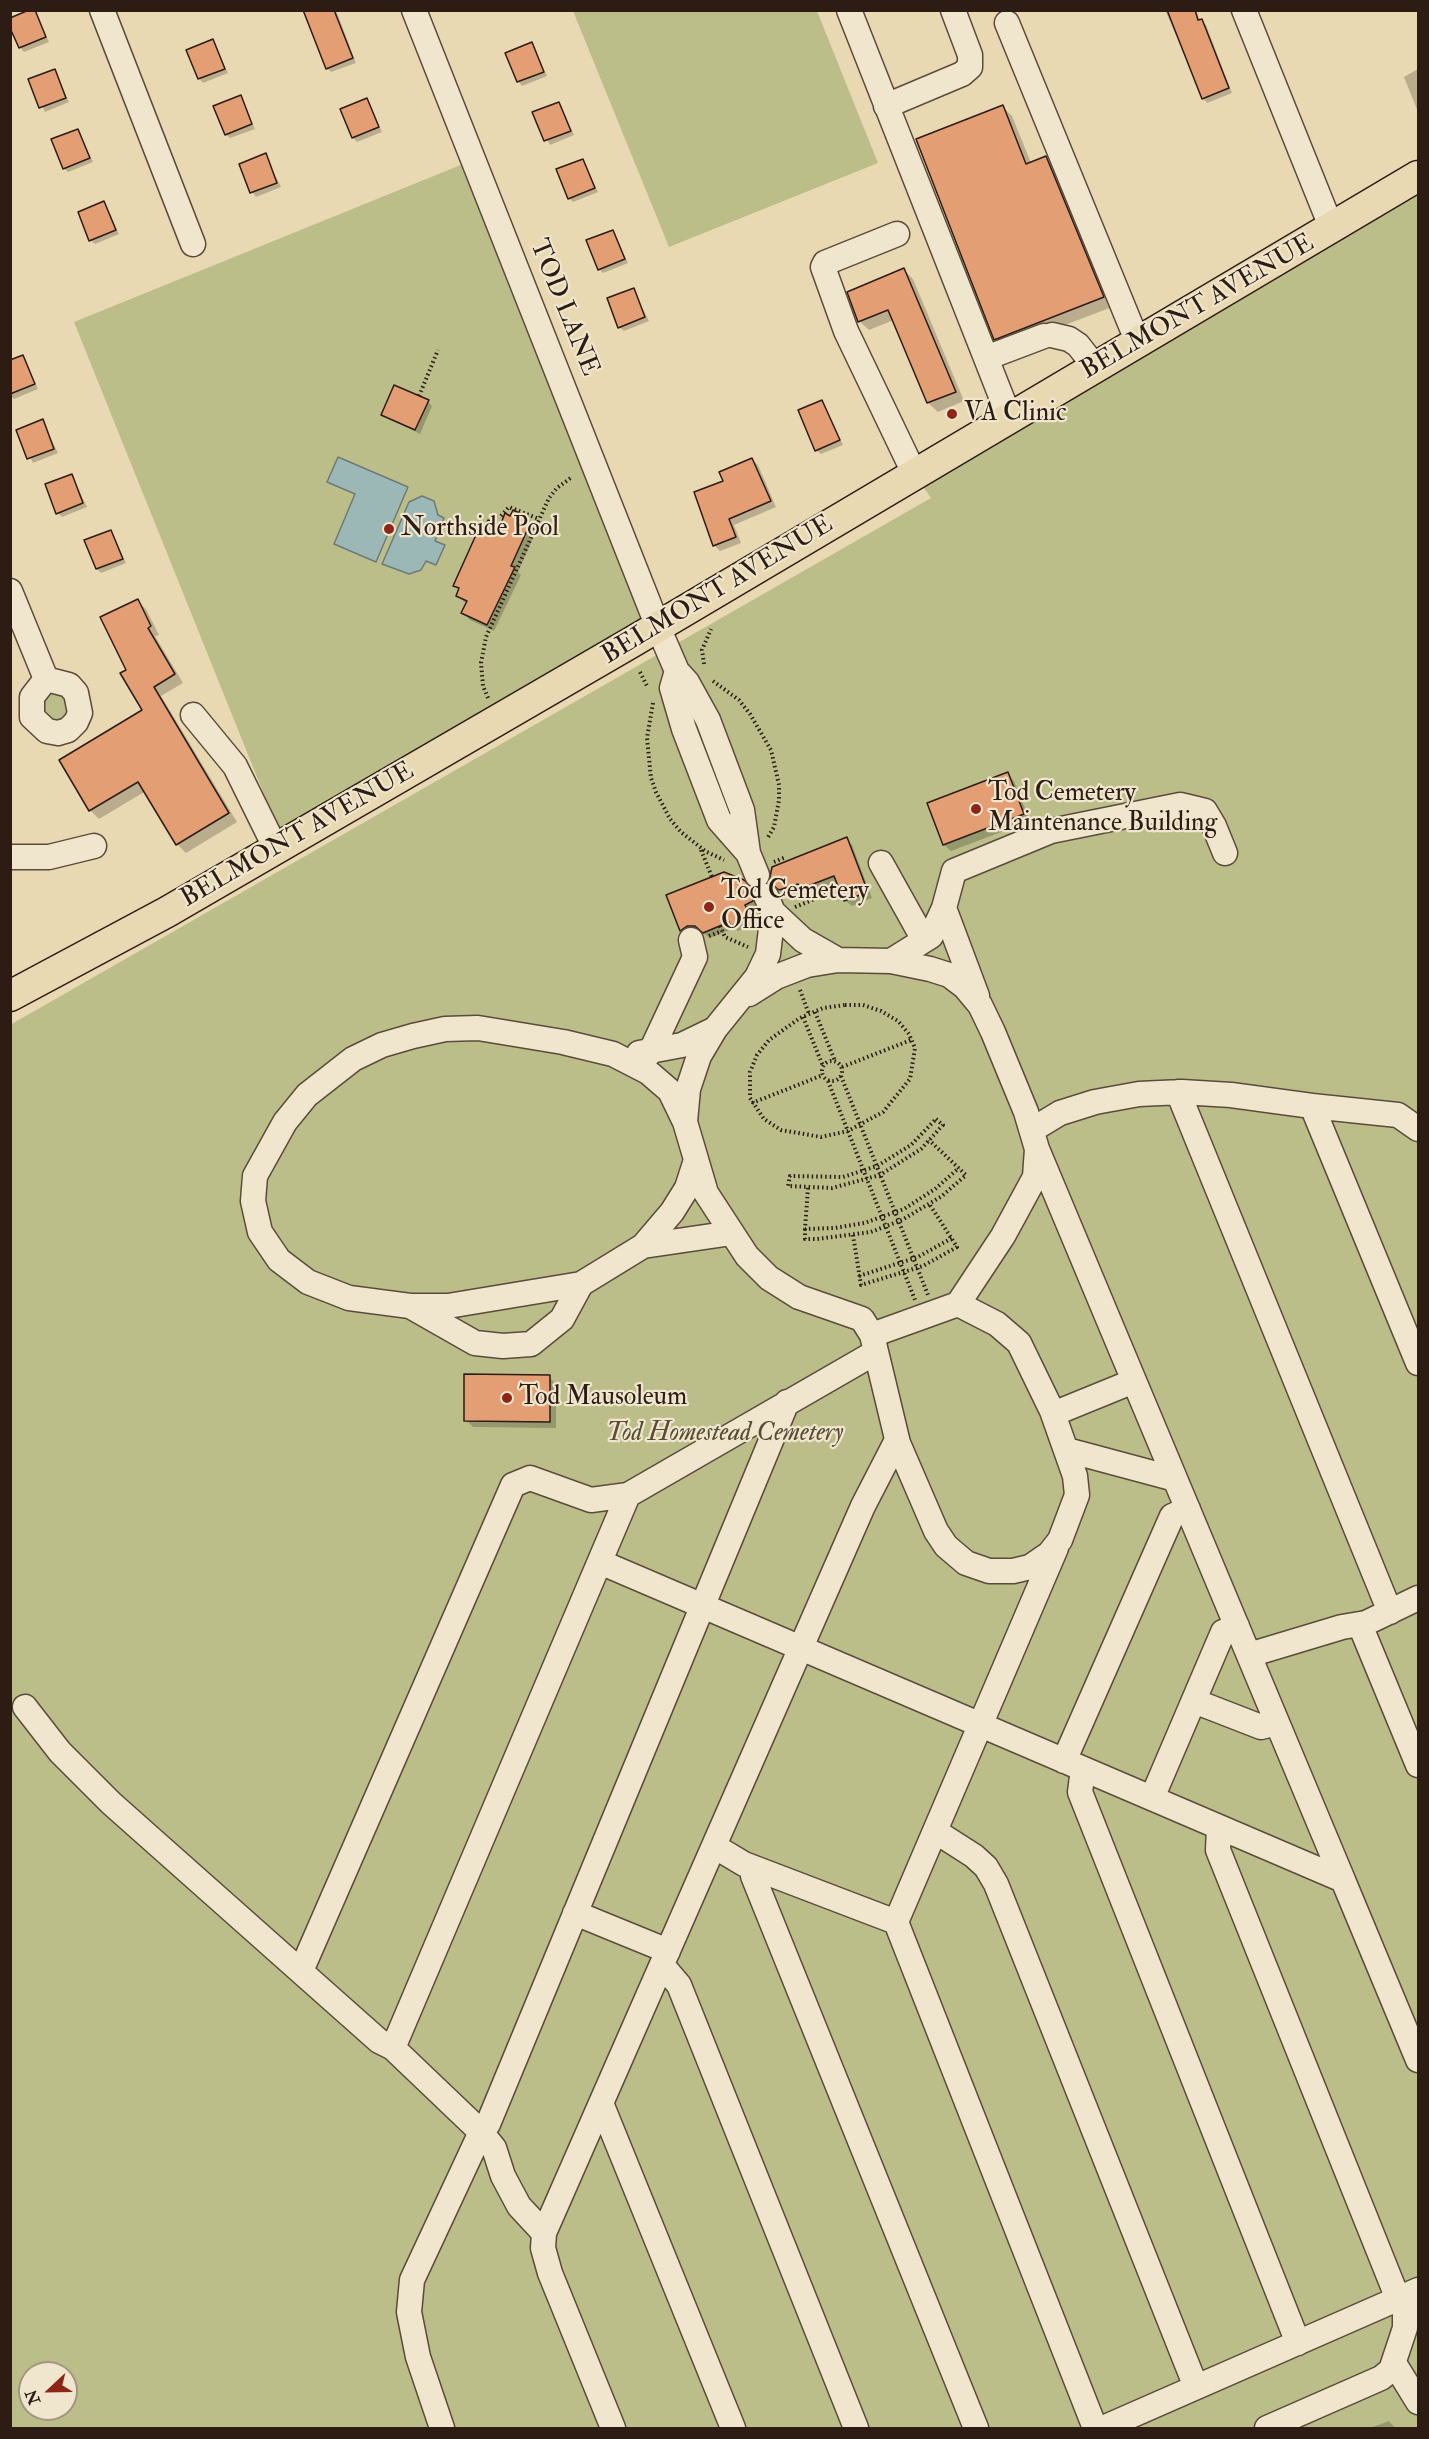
<!DOCTYPE html>
<html>
<head>
<meta charset="utf-8">
<style>
	body { margin:0 }
	#map { position:relative; width:1429px; height:2439px; overflow:hidden; background:#e8d9b2; font-family:"IM FELL Double Pica",serif }
	canvas { display:block }
	.frame { position:absolute; inset:0; border:12px solid #2c1c14; pointer-events:none }
	.north { position:absolute; left:18px; top:2361px; width:60px; height:60px; box-sizing:border-box; background:#f0e6cd; border:2px solid #a29583; border-radius:50%; rotate:248deg; font-size:16px; font-weight:700; line-height:24px; text-align:center; color:#2c1c14 }
	.north::after { content:''; display:block; margin:auto; width:21px; height:27px; background:#8f2418; clip-path:polygon(50% 0,100% 100%,50% 72%,0 100%) }
</style>
</head>
<body>
<div id="map">
<canvas width="1429" height="2439"></canvas>
<div class="frame"></div>
<div class="north">N</div>
</div>
<script>
const ctx = document.querySelector('canvas').getContext('2d');
ctx.lineJoin = 'round';
function paint(path, color) { ctx.fillStyle = color; ctx.fill(path, 'evenodd'); }
const shape = rows => new Path2D(rows.map(r => 'M' + r).join(''));
function trace(path, color, width, dash) { ctx.strokeStyle = color; ctx.lineWidth = width; ctx.lineCap = dash ? 'butt' : 'round'; ctx.setLineDash(dash || []); ctx.stroke(path); }
function label(font, color, halo, rows, align = 'center') {
  ctx.font = font + ' "IM FELL Double Pica",serif'; ctx.lineWidth = 4.5; ctx.setLineDash([]); ctx.textBaseline = 'middle'; ctx.strokeStyle = halo; ctx.fillStyle = color; for (const [text, x, y, turn = 0] of rows) {
    ctx.save(); ctx.translate(x, y); ctx.rotate((+turn || 0) * Math.PI / 180); ctx.textAlign = isNaN(turn) ? turn : align; if (halo) ctx.strokeText(text, 0, 0); ctx.fillText(text, 0, 0); ctx.restore();
  }
}
paint(shape([
	[573,11,817,11,878,163,669,247],
	[473,160,658,627,284,844,74,322],
	[1418,176,1418,2428,11,2428,10,1025,931,498,915,475],
	[30,2373,66,2373,66,2409,30,2409],
	[46,679,76,693,58,733,32,697]
]), '#bbbe89');
const water = shape([
	[338,457,408,487,376,562,334,544,355,494,327,482,338,457],
	[422,496,434,501,438,515,444,518,435,541,445,545,436,565,426,561,421,570,409,574,382,564,409,502,422,496]
]);
paint(water, '#9bb8b6');
trace(water, '#6f7a75', 1.5);
paint(shape([
	[34,10,49,42,24,52,20,47],
	[304,10,336,10,356,63,331,72,327,68],
	[1165,10,1196,10,1200,21,1206,25,1232,93,1207,103,1203,98],
	[213,41,228,73,203,83,199,78],
	[532,44,547,76,522,86,518,81],
	[1418,69,1418,112,1404,77],
	[54,70,69,102,45,112,30,80],
	[240,97,255,129,230,138,226,134],
	[367,100,382,132,357,142,353,138],
	[559,103,574,135,550,145,534,113],
	[1003,107,1012,116,1031,163,1046,158,1055,167,1112,307,1005,348,996,339],
	[78,131,93,162,68,172,64,168],
	[265,155,281,187,256,197,252,192],
	[583,160,598,192,573,202,569,198],
	[104,202,119,234,95,244,90,240],
	[613,232,628,263,603,273,599,269],
	[904,270,913,279,964,401,938,412,928,403,894,320,869,330,859,321],
	[633,290,649,321,624,331,619,327],
	[23,357,38,389,14,399,10,396,10,362],
	[428,402,432,406,420,434,383,414],
	[822,402,843,445,821,454,816,450],
	[42,421,58,453,33,463,18,431],
	[752,459,758,465,776,507,734,525,741,543,720,551,714,545,725,482],
	[72,476,87,507,62,517,58,513],
	[511,518,528,518,534,525,533,529,536,532,518,572,521,575,494,631,470,620,463,613,467,604,457,596,460,590,455,585],
	[111,531,126,563,101,573,97,569],
	[137,601,146,609,159,635,155,636,183,683,161,696,237,822,186,853,177,844,146,791,99,819,91,811,61,760,144,710,128,670],
	[1007,774,1014,781,1030,821,951,851,944,845,929,804],
	[846,839,852,845,872,898,852,906,846,901,838,882,807,894,802,890,786,895,777,888],
	[753,890,759,896,758,907,750,911,755,924,738,931,735,928,710,938,702,932,694,932,687,936,682,930,668,896],
	[549,1377,556,1384,556,1428,473,1427,466,1420],
	[1389,2421,1395,2428,1370,2428]
]), '#0003');
const building = shape([
	[29,10,35,10,46,37,19,48,10,28,10,18,29,10],
	[303,10,334,10,353,58,326,69,303,10],
	[1167,10,1195,10,1198,20,1202,19,1229,88,1202,99,1167,10],
	[213,39,225,69,198,79,186,50,213,39],
	[532,42,544,72,517,82,505,53,532,42],
	[55,69,66,98,39,108,28,79,55,69],
	[241,95,252,124,225,135,213,106,241,95],
	[367,98,379,127,352,138,340,109,367,98],
	[559,102,571,131,544,141,532,112,559,102],
	[1003,105,1026,164,1046,156,1104,297,994,340,916,139,1003,105],
	[78,129,90,158,63,169,51,139,78,129],
	[266,153,277,183,250,193,239,164,266,153],
	[583,159,595,188,568,199,556,169,583,159],
	[104,201,116,230,89,241,78,212,104,201],
	[613,230,625,259,598,270,586,240,613,230],
	[904,268,956,392,927,403,888,310,858,322,847,292,904,268],
	[634,288,645,317,618,328,607,298,634,288],
	[23,355,35,384,10,394,10,360,23,355],
	[394,385,429,400,415,430,381,415,394,385],
	[822,400,840,440,815,451,798,410,822,400],
	[43,419,54,449,27,459,16,430,43,419],
	[752,458,771,501,729,519,736,537,713,546,694,492,723,481,719,472,752,458],
	[72,474,83,503,56,514,45,484,72,474],
	[513,510,528,517,526,523,530,524,511,566,515,567,487,625,461,613,467,601,456,596,459,588,453,586,480,526,485,528,488,520,500,526,505,513,510,516,513,510],
	[111,530,123,559,96,569,84,540,111,530],
	[138,599,151,626,148,628,175,674,154,687,229,813,176,845,138,782,89,811,59,760,142,710,120,673,126,670,100,617,138,599],
	[1008,772,1024,814,943,845,927,803,1008,772],
	[847,837,868,892,844,901,834,876,800,889,798,884,779,890,769,882,772,867,847,837],
	[724,872,744,880,754,889,753,901,745,905,751,918,731,926,729,922,703,933,695,926,687,926,680,931,666,895,724,872],
	[464,1374,550,1375,550,1422,464,1421,464,1374]
]);
paint(building, '#e39e73');
trace(building, '#2c1c14', 1.5);
const minor = shape([
	[102,10,193,244],
	[414,10,658,627,677,671,687,682,708,720,742,810,748,853,757,875],
	[849,10,1010,419],
	[1244,10,1332,229],
	[1007,23,1138,343],
	[886,106,962,74,970,67,970,55,953,10],
	[897,234,825,263,823,267,846,331,915,475],
	[1052,335,1069,339,1078,345,1096,368],
	[986,358,1044,336],
	[10,591,46,679],
	[677,671,672,688,684,729,719,820,748,853],
	[46,679,69,685,76,693,80,713,76,722,68,730,58,733,47,731,32,717,32,697,46,679],
	[193,715,235,766,276,849],
	[10,857,49,857,94,846],
	[881,863,924,940],
	[766,896,773,912,768,954,757,977,715,1029,699,1056,688,1089,685,1122,706,1193,747,1256,769,1278,799,1297,862,1319,872,1335,898,1443,936,1531,946,1546,966,1563,989,1571,1013,1571,1030,1567,1049,1554,1060,1540,1077,1495,1075,1476,1052,1411,1019,1343,997,1324,958,1304],
	[944,908,977,996],
	[773,912,803,940,838,960,891,961,930,969,949,975,965,987,980,1005,993,1032,1026,1112,1037,1149,1035,1177,1003,1236,958,1304,872,1335],
	[891,961,931,936,944,908,954,871,1051,831,1180,805,1205,811,1214,826,1225,853],
	[749,994,776,977,807,965,838,960],
	[639,1053,682,1045,715,1029],
	[650,1053,695,957,691,940],
	[1178,1092,1390,1612],
	[1312,1106,1398,1115,1418,1129],
	[685,1122,670,1091,648,1072,613,1054,563,1042,478,1028,445,1029,413,1036,382,1045,353,1059,307,1095,285,1122,255,1176,253,1201,260,1232,279,1260,308,1282,349,1298,410,1306,448,1306,581,1284,643,1246,732,1233],
	[1032,1130,1060,1113,1095,1102,1139,1094,1182,1092,1231,1095,1312,1106,1418,1363],
	[1037,1149,1343,1880],
	[643,1246,672,1212,687,1188,695,1163],
	[410,1306,475,1343,503,1346,531,1344,562,1319,581,1284],
	[1053,1414,1134,1381],
	[1067,1450,1175,1479],
	[1056,1548,896,1922,1095,2428],
	[600,1562,1343,1880,1418,2060],
	[1418,1598,1366,1623,1363,1632,1418,1765],
	[1249,1655,1342,1627,1366,1623],
	[1194,1701,1261,1727,1277,1723],
	[25,1707,60,1752,111,1803,379,2041,393,2048],
	[1064,1761,1172,1516,1188,1509],
	[1083,1769,1080,1792,1298,2343],
	[1152,1798,1223,1632,1237,1626],
	[1219,1827,1218,1850,1398,2299],
	[935,1831,974,1856,986,1867,996,1884,1196,2387],
	[714,1846,744,1864,896,1922],
	[754,1868,753,1876,976,2428],
	[575,1913,668,1951],
	[662,1965,679,1985,856,2428],
	[301,1971,513,1485,530,1478,591,1500,628,1495,876,1352],
	[601,2103,733,2428],
	[544,2233,519,2206,503,2176,494,2148,481,2132,488,2124,787,1402],
	[1394,2363,1418,2402],
	[442,2428,418,2357,409,2312,412,2280,481,2132,393,2048,628,1495],
	[613,2428,550,2273,543,2248,544,2233,863,1506,897,1440],
	[1103,2428,1418,2290],
	[1267,2428,1381,2378,1391,2370,1405,2328,1405,2296]
]);
const major = shape([
	[10,996,167,912,632,642,1418,176]
]);
trace(minor, '#5b4b3c', 27);
trace(major, '#2c1c14', 33);
trace(shape([
	[419,396,438,350],
	[501,516,509,507,539,519],
	[704,664,702,650,711,629],
	[640,672,647,686],
	[713,681,739,700,750,714,771,750,779,785,779,800,774,827,767,839],
	[488,698,483,686,481,663,486,637,549,498,557,488,572,477],
	[653,703,647,738,651,778,656,792,670,819,681,832,705,851,724,860],
	[701,850,712,877],
	[774,862,786,857],
	[795,907,839,889],
	[720,926,725,937,748,947],
	[709,936,722,931],
	[800,990,809,1014],
	[845,1005,863,1005,881,1011,898,1021,909,1034,915,1048,910,1079,883,1112,848,1131,821,1137,781,1130,764,1119,750,1098,750,1072,757,1055,769,1040,800,1018,823,1008,845,1005],
	[815,1012,835,1061],
	[803,1017,823,1066],
	'822 1071a10 10 0 1 1 20 0a10 10 0 1 1-20 0Z',
	[842,1067,911,1040],
	[841,1076,928,1295],
	[828,1081,915,1300],
	[752,1103,823,1075],
	[936,1119,943,1125,921,1149,880,1175,832,1188,788,1186,790,1176,843,1177,877,1166,911,1145,936,1119],
	[808,1188,805,1229,834,1228,864,1223,904,1209,935,1189,959,1168],
	[805,1229,805,1239,817,1239,871,1232,902,1220,942,1196,966,1175,929,1140],
	[853,1235,861,1285,923,1266,957,1247,930,1205],
	[859,1276,918,1257,952,1238]
]), '#2c1c14', 4, [1.5, 3]);
trace(minor, '#f0e6cd', 24);
trace(major, '#e8d9b2', 30);
for (const [x, y, r, color] of [
	[952,414,6,"#8f2418"],
	[389,529,6,"#8f2418"],
	[976,809,6,"#8f2418"],
	[709,907,6,"#8f2418"],
	[507,1398,6,"#8f2418"]
]) { const dot = new Path2D(); dot.arc(x, y, r, 0, 2 * Math.PI); ctx.fillStyle = color; ctx.fill(dot); trace(dot, '#f0e6cd', 2); }
label('26px', '#2c1c14', '#f0e6cd', [
	["TOD LANE",563,308,68],
	["BELMONT AVENUE",1198,308,-30],
	["BELMONT AVENUE",718,591,-31],
	["BELMONT AVENUE",298,836,-30]
]);
label('26px', '#2c1c14', '#f0e6cd', [
	["VA Clinic",964,414],
	["Northside Pool",401,529],
	["Tod Cemetery",988,794],
	["Maintenance Building",988,824],
	["Tod Cemetery",721,892],
	["Office",721,922],
	["Tod Mausoleum",519,1398]
], 'left');
label('italic 26px', '#574d37', '#f0e6cd', [
	["Tod Homestead Cemetery",725,1434]
]);
</script>
</body>
</html>
